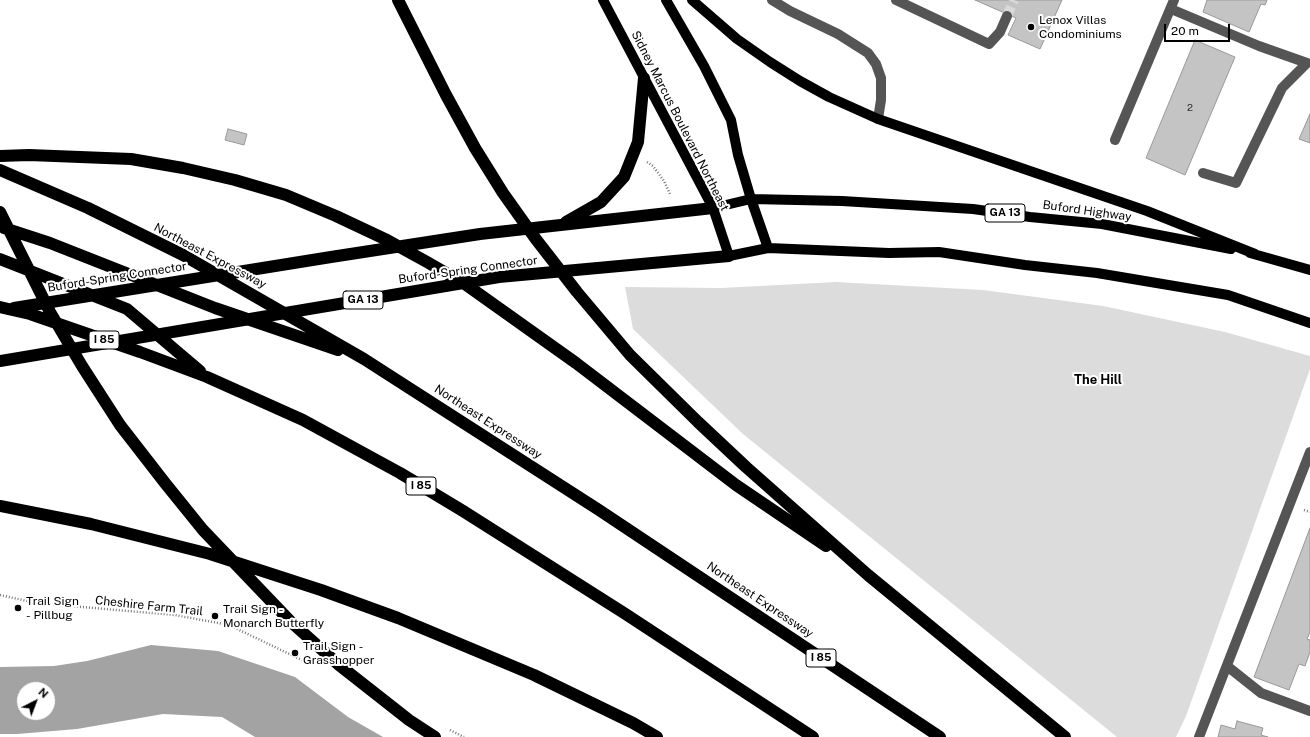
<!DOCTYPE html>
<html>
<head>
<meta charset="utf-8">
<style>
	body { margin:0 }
	#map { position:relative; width:1310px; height:737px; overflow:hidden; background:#fff; font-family:"Public Sans",sans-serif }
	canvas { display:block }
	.north { position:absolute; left:16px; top:681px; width:40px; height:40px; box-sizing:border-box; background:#fff; border:1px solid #999; border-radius:50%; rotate:42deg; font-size:11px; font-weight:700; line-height:16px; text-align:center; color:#000 }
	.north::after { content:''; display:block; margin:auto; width:14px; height:18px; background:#000; clip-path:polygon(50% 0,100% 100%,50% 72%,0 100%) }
	.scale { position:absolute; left:1164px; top:24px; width:66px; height:18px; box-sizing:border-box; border:2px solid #000; border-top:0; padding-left:5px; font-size:12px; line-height:14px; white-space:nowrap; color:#000; -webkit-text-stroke:3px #fff; paint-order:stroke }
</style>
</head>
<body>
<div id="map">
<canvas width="1310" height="737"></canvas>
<div class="north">N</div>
<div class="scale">20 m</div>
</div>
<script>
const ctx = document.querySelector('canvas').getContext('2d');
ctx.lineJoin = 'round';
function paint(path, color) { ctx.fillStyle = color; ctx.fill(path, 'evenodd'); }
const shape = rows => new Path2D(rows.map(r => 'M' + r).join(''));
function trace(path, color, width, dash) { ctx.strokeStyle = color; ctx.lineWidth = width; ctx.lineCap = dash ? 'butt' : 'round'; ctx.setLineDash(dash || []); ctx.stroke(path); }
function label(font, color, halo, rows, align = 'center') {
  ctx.font = font + ' "Public Sans",sans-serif'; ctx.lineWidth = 4; ctx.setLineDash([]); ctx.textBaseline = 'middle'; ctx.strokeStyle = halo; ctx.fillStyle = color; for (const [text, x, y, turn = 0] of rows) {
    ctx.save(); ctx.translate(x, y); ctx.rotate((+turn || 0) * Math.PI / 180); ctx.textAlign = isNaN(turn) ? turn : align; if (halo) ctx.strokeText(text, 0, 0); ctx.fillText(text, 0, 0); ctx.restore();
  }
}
paint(shape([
	[836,282,983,290,1103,306,1225,332,1310,356,1310,369,1186,716,1176,737,1117,737,743,434,633,329,625,287,721,288]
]), '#dcdcdc');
paint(shape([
	[151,645,218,651,295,677,348,717,383,737,255,737,222,717,163,714,77,729,17,734,0,734,0,667,54,666,87,661],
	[24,689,48,689,48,713,24,713]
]), '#a3a3a3');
const building = shape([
	[975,0,1062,0,1040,49,1008,35,1016,18,975,0],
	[1207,0,1267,0,1265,5,1261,4,1249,32,1203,12,1207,0],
	[1195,40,1235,57,1185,175,1146,158,1195,40],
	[1310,114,1310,143,1299,139,1310,114],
	[228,129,247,134,244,145,225,140,228,129],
	[1310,528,1310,632,1307,639,1310,640,1310,652,1305,666,1299,664,1289,690,1254,677,1310,528],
	[1237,721,1263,728,1261,735,1268,737,1218,737,1221,725,1235,729,1237,721]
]);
paint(building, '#c4c4c4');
trace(building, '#999', 1);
trace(shape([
	[1007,16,1014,0]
]), '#d9d9d9', 10, [10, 5]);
trace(shape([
	[647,162,653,166,664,181,670,194],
	[1304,510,1310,512],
	[0,595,36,603,175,615,229,625,310,664],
	[450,730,464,737]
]), '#777', 2.5, [1, 2]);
trace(shape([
	[772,0,790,11,838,34,868,53,876,64,881,78,881,100,878,119],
	[896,0,989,44,1000,32,1007,16],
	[1171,9,1259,46,1307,63,1282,88,1236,183,1203,173],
	[1115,140,1174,0],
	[1227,666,1261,693,1310,711],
	[1199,737,1310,452]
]), '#555', 10);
trace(shape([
	[603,0,713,208,729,256,768,248,889,253,939,252,1025,265,1097,273,1228,295,1310,323],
	[666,0,704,66,731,120,738,155,751,199,768,248],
	[692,0,737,39,770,62,800,81,829,97,878,119,1147,211,1255,254],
	[713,208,751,199,842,201,973,209,1030,217,1102,224,1231,249],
	[1250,253,1310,270]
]), '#000', 10);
trace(shape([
	[398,0,446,95,475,148,503,193,535,238,577,292,630,355,698,422,746,467,868,575,1065,737],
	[0,156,29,155,131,159,183,168,235,180,286,195,336,216,387,240,427,262,465,284,576,363,736,485,826,546],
	[0,170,88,208,183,255,364,359,599,510,940,737],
	[0,212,50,312,82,366,120,425,165,483,203,530,290,621,339,665,409,720,435,737],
	[566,222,601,202,624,177,638,142,644,78],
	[4,228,50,243,215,308,338,350],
	[0,259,127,309,200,371],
	[0,307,30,314,140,352,207,377,303,420,400,473,463,511,624,613,813,737],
	[14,308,331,257,480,234,713,208],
	[0,361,499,277,729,256],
	[0,506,91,524,210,554,321,590,398,618,534,675,633,723,657,737]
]), '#000', 12);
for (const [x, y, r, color] of [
	[1031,27,4,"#000"],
	[18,608,4,"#000"],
	[215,616,4,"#000"],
	[295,653,4,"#000"]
]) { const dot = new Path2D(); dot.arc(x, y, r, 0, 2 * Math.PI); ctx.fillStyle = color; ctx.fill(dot); trace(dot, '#fff', 1.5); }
label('10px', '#313131', null, [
	["2",1190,108]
]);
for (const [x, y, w] of [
	[1005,213,40],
	[363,300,40],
	[104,340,30],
	[421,486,30],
	[821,658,30]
]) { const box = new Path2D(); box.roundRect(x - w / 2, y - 9, w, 18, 3); ctx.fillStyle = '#fff'; ctx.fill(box); trace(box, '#000', 1); }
label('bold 11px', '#000', null, [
	["GA 13",1005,213],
	["GA 13",363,300],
	["I 85",104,340],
	["I 85",421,486],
	["I 85",821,658]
]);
label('12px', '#000', '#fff', [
	["Lenox Villas",1039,20],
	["Condominiums",1039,34],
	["Trail Sign",26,601],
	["- Pillbug",26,615],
	["Trail Sign -",223,609],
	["Monarch Butterfly",223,623],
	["Trail Sign -",303,646],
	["Grasshopper",303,660]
], 'left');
label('12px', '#000', '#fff', [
	["Sidney Marcus Boulevard Northeast",680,121,63],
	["Buford Highway",1087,211,8],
	["Northeast Expressway",210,256,28],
	["Buford-Spring Connector",468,270,-8],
	["Buford-Spring Connector",117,277,-9],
	["Northeast Expressway",488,422,33],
	["Northeast Expressway",760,600,34],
	["Cheshire Farm Trail",149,606,6]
]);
label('bold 13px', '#000', '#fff', [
	["The Hill",1098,380]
]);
</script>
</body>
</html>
